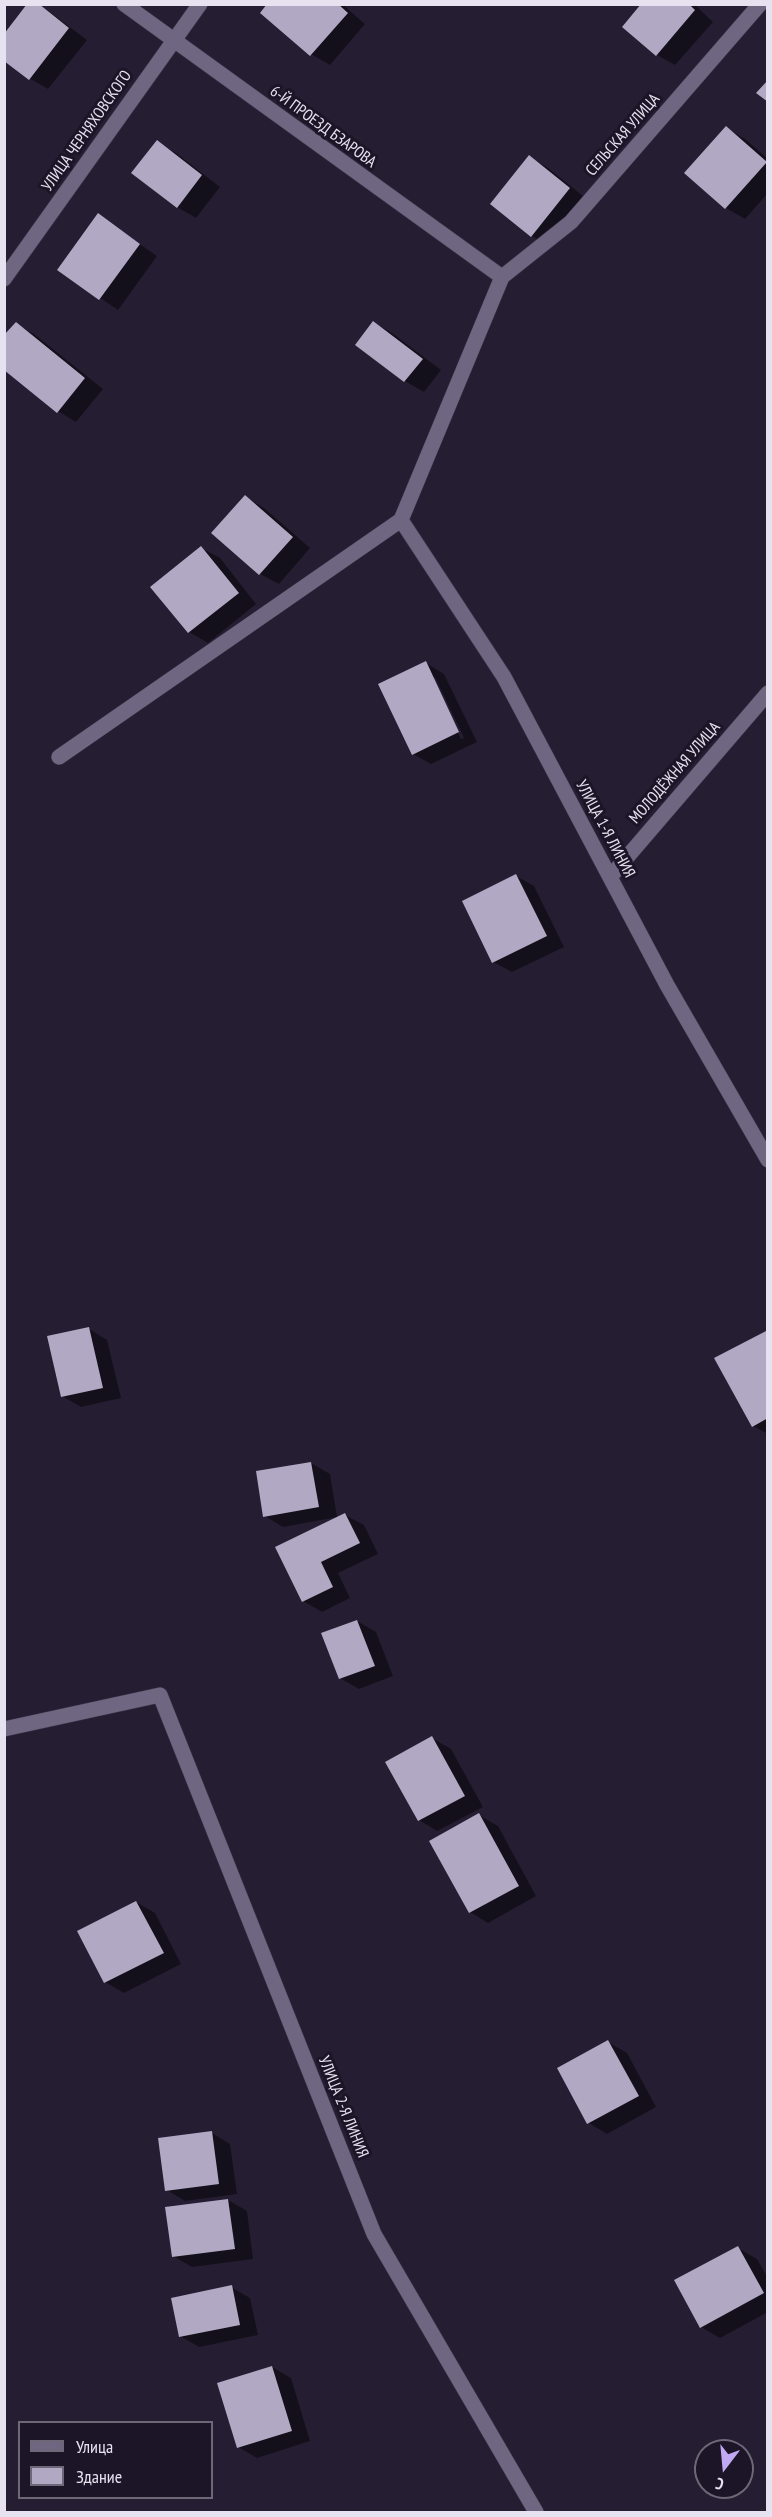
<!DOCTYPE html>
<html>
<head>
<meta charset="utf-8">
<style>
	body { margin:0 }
	#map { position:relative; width:772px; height:2517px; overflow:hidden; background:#251e33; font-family:"PT Sans Narrow",sans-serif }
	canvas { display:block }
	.frame { position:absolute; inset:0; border:6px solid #e6e2f0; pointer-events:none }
	.legend { position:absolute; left:18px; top:2421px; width:195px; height:78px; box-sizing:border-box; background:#1c1528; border:2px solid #6d6778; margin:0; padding:8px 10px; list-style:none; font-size:18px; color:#e6e2f0 }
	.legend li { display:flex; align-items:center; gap:12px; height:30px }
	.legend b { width:30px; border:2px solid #6d6778 }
	.north { position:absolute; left:694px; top:2439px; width:60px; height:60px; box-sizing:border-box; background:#1c1528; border:2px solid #6d6778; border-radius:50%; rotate:196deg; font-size:16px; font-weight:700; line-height:24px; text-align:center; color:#e6e2f0 }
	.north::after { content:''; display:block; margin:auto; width:21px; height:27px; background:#c1a8f3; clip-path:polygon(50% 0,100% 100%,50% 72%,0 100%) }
</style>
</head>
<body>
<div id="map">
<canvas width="772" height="2517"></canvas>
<div class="frame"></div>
<ul class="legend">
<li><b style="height:8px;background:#6f6782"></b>Улица</li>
<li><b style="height:16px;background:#b1a9c4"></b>Здание</li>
</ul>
<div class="north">С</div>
</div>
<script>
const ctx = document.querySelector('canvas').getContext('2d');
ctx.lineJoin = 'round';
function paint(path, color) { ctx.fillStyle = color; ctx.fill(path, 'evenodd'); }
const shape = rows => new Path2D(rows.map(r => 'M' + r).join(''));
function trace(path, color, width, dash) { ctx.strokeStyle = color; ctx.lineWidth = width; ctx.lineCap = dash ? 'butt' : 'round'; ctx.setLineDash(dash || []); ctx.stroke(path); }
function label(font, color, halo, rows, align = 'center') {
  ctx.font = font + ' "PT Sans Narrow",sans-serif'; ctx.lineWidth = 6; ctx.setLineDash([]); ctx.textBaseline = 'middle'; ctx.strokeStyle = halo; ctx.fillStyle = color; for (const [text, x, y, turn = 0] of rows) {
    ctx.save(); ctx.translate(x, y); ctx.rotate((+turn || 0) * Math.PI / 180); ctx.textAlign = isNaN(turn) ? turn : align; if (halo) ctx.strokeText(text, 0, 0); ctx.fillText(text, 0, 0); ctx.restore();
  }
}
paint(shape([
	[39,4,87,40,48,89,29,78],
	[269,4,342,4,365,24,330,65,311,54],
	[643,4,694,4,713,22,675,65,657,55],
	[726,128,745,139,768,159,768,193,745,219,726,208,687,173],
	[157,142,176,153,220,187,196,218,177,207],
	[530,157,548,168,588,200,550,247,532,236],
	[98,215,157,256,118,310,59,270],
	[374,323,392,333,441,370,424,392,405,381,357,344],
	[16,324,34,334,103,389,76,422,58,411],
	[245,497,264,508,310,548,279,584,260,574],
	[201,548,220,558,256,604,208,643,189,632,152,587],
	[426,663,444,674,477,742,431,764,413,754],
	[431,677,435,677,464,738,461,739],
	[516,876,534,886,564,947,512,972,493,962],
	[89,1329,107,1340,121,1398,81,1407,62,1396],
	[768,1331,768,1434,753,1426],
	[311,1463,330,1474,337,1517,283,1527,265,1516],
	[345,1515,364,1525,378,1554,338,1573,350,1598,322,1612,303,1601,277,1548],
	[357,1621,376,1632,393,1676,359,1689,340,1678],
	[432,1738,451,1749,483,1807,437,1831,419,1820],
	[479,1815,498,1826,536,1896,488,1923,470,1912],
	[136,1902,155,1913,181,1964,124,1993,105,1982,79,1932],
	[608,2042,627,2053,656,2107,607,2134,589,2123],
	[212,2133,230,2144,237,2194,185,2201,167,2190],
	[228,2200,247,2211,253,2259,192,2267,173,2256],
	[738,2248,757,2259,768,2278,768,2312,720,2338,701,2327],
	[231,2287,250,2298,258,2335,199,2347,180,2336],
	[272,2367,291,2378,310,2441,257,2458,238,2447]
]), '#0007');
paint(shape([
	[27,4,39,4,69,28,29,80,4,61,4,34],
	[267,4,338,4,348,13,310,56,260,13],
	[641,4,689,4,695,10,656,56,622,27],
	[768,80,768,102,756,93],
	[726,126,767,162,725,209,684,173],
	[157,140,202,175,177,208,131,173],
	[529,155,570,188,531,237,490,204],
	[98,213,140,244,99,300,57,270],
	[373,321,423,359,404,382,355,345],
	[16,322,85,378,57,413,4,370,4,335],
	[245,495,293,537,259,575,211,533],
	[201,546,239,593,188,633,150,587],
	[426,661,459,732,412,755,378,684],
	[516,874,547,936,492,963,462,901],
	[89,1327,103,1388,61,1397,47,1336],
	[768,1330,768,1418,752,1427,714,1358],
	[311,1462,319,1507,263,1517,256,1471],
	[345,1513,360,1543,321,1562,333,1587,302,1602,275,1547],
	[357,1620,375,1666,339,1679,321,1633],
	[432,1736,465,1796,418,1821,385,1762],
	[479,1813,519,1886,469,1913,429,1841],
	[136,1901,164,1953,104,1983,77,1931],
	[608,2040,639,2096,587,2124,557,2068],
	[212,2131,219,2184,165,2191,158,2138],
	[228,2199,235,2249,172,2257,165,2207],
	[738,2246,764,2293,700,2328,674,2280],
	[232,2285,240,2325,179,2337,171,2298],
	[272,2366,292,2431,237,2448,217,2383]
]), '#b1a9c4');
const minor = shape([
	[124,4,502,277],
	[4,279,200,4],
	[401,520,504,677,667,985,768,1160],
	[59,757,401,520,502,277,571,222,760,4],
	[610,877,768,693],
	[4,1729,160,1695,374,2234,536,2512]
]);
trace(minor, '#40394d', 16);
trace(minor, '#6f6782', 15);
label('16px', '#e6e2f0', '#1c1528', [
	["6-Й ПРОЕЗД БЗАРОВА",323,127,36],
	["УЛИЦА ЧЕРНЯХОВСКОГО",87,131,-55],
	["СЕЛЬСКАЯ УЛИЦА",623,135,-49],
	["МОЛОДЁЖНАЯ УЛИЦА",675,773,-49],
	["УЛИЦА 1-Я ЛИНИЯ",605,829,62],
	["УЛИЦА 2-Я ЛИНИЯ",343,2107,68]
]);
</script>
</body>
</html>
